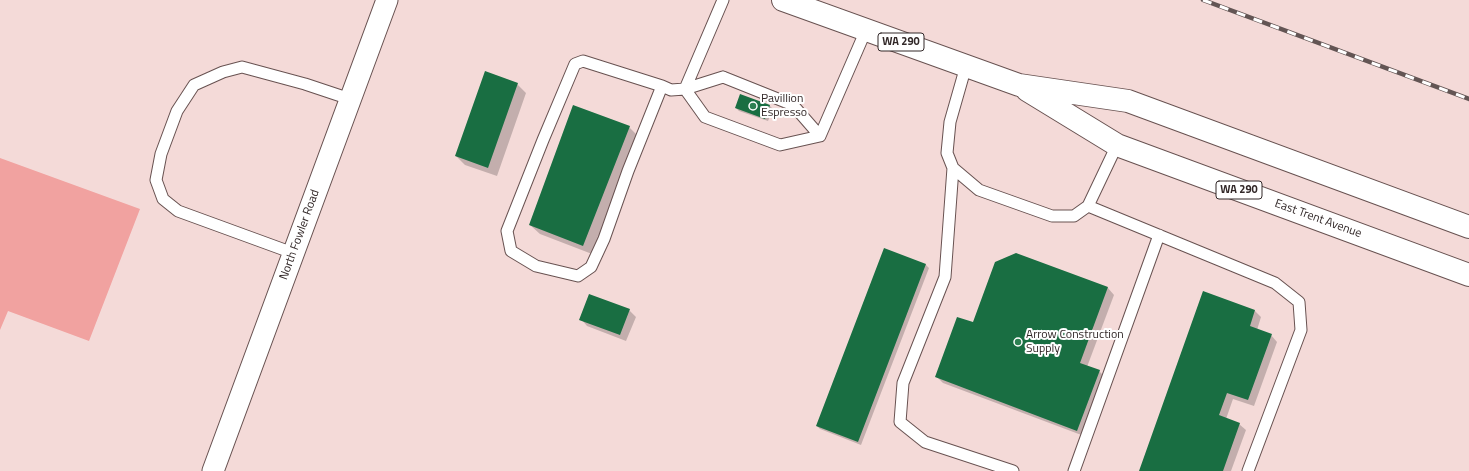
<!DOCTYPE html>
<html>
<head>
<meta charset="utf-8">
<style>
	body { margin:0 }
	canvas { display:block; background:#f4dad8 }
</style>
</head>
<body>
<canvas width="1469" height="471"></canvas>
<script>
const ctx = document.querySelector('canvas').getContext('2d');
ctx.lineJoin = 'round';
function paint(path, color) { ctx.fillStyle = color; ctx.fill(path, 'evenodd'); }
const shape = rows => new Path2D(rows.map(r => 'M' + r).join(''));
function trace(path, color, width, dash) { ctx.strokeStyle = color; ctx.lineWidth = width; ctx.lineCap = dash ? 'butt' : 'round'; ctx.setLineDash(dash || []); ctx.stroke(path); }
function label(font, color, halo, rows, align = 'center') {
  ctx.font = font + ' "Titillium Web",sans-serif'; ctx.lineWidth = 4; ctx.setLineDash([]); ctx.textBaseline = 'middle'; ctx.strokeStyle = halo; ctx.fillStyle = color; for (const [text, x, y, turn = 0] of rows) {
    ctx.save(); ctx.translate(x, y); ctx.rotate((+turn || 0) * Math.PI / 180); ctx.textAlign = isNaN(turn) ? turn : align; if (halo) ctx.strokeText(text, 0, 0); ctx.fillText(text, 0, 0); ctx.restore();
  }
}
paint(shape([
	[0,158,140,209,89,341,8,311,0,330]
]), '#f1a2a0');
paint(shape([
	[517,84,526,93,497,176,465,165,456,156],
	[770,106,773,109,768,121,739,111,736,108],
	[629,127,638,136,592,254,540,234,530,225],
	[885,249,926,265,929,268,861,445,820,429,817,426],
	[1016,254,1108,288,1114,295,1087,367,1099,371,1106,378,1084,436,943,383,936,376,973,323],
	[1204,292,1255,311,1261,317,1257,330,1271,335,1277,342,1254,406,1233,399,1226,419,1239,424,1246,430,1231,471,1140,471],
	[629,310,636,317,626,341,587,326,581,319]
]), '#0003');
paint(shape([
	[485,71,518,83,488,168,455,156],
	[740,94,770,105,765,119,735,108],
	[573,105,630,126,583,246,529,225],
	[884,248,926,264,858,442,816,426],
	[1016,253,1108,287,1080,363,1100,370,1077,431,935,377,957,317,973,322,995,262],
	[1203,291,1255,310,1250,326,1272,334,1248,400,1227,393,1219,415,1240,423,1223,471,1139,471],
	[589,294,630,309,620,335,579,320]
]), '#196e42');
const service = shape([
	[966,66,950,122,947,153,953,168,979,190,1052,216,1074,216,1088,206,1117,145],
	[723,77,793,105,820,136,780,145,705,117,685,89,723,77],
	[662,86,628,171,604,239,591,267,578,276,536,266,511,251,507,231,543,140,575,64,583,61,662,86,671,90,685,89,723,0],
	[820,136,866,30],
	[953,168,945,277,903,383,900,422,925,442,1013,471],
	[1088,206,1275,283,1299,302,1301,330,1248,471],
	[293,253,178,211,163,199,156,180,161,154,177,111,194,85,223,72,242,67,305,84,350,99],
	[1074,471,1159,235]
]);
const minor = shape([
	[213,471,387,0]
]);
const primary = shape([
	[783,0,1019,85,1128,101,1469,227],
	[1027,90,1117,145,1469,275]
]);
trace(service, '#685251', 13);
trace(minor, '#685251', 23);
trace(primary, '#685251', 24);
trace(service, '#fff', 11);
trace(minor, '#fff', 21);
trace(primary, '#fff', 22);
const rail = shape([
	[1203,0,1469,99]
]);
trace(rail, '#635554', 4.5);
trace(rail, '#fff', 3, [9]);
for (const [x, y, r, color] of [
	[753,106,4,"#2d8052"],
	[1018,342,4,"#2d8052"]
]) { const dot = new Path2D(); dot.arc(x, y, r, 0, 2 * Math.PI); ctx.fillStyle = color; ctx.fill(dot); trace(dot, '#fff', 1.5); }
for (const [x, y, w] of [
	[901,42,46],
	[1239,190,46]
]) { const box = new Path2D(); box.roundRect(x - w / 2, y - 9, w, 18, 3); ctx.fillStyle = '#fff'; ctx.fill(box); trace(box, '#322828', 1); }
label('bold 11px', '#322828', null, [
	["WA 290",901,42],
	["WA 290",1239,190]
]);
label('12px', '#322828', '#fff', [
	["Pavillion",761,99],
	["Espresso",761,113],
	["Arrow Construction",1026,335],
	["Supply",1026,349]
], 'left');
label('12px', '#322828', '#fff', [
	["East Trent Avenue",1318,219,20],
	["North Fowler Road",300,235,-70]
]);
</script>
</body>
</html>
